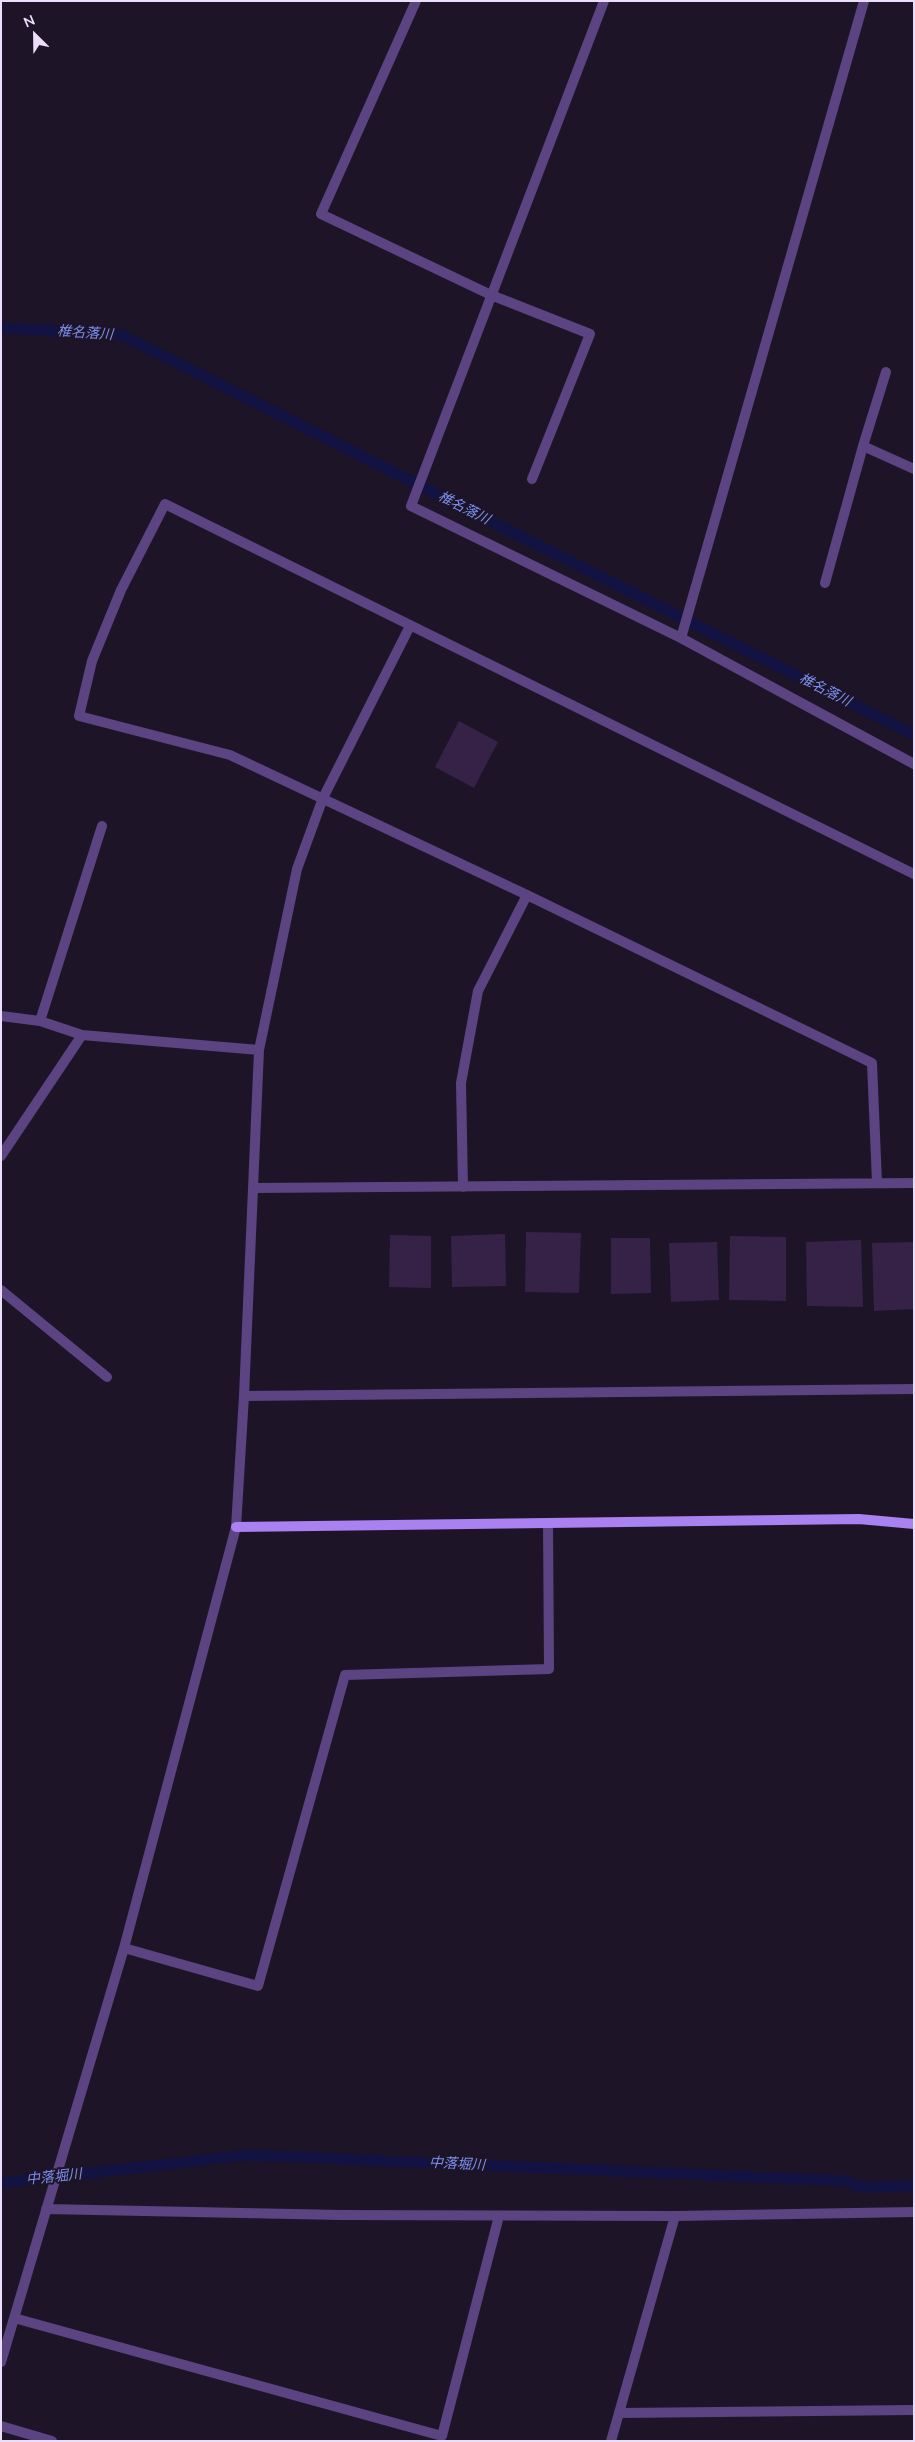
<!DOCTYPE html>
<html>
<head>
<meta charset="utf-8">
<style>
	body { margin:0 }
	#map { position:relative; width:915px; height:2442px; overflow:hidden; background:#1e1428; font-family:Mulish,sans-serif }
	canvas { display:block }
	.frame { position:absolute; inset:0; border:2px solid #ebdefb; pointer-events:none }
	.north { position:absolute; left:10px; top:10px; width:50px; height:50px; -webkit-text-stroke:4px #1e1428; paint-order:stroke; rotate:337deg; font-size:14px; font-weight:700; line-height:20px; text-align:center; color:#ebdefb }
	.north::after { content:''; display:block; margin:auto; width:18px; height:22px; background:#ebdefb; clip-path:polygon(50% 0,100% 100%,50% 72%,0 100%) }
</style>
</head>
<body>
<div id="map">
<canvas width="915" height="2442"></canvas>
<div class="frame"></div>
<div class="north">N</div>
</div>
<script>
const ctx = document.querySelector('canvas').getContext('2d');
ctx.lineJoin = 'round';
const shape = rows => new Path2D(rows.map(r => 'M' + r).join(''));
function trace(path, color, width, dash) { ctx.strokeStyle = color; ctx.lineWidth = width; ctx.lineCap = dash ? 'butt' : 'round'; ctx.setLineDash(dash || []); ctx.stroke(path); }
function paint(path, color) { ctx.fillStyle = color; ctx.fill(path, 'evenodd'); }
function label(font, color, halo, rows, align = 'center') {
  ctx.font = font + ' Mulish,"Noto Sans JP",sans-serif'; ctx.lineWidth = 4; ctx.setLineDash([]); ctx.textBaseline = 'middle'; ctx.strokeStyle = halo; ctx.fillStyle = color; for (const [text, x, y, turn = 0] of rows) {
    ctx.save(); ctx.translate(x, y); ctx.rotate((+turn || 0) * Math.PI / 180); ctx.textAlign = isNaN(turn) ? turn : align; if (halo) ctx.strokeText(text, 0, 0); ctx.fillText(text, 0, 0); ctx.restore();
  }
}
trace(shape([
	[1,328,122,335,914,735],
	[1,2183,249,2155,846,2181,860,2187,914,2186]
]), '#121343', 11);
paint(shape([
	[459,721,498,742,474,788,435,767],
	[526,1232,581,1233,579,1293,525,1292],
	[505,1234,506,1286,452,1287,451,1236],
	[390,1235,431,1236,431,1288,389,1287],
	[730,1236,786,1237,786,1301,729,1300],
	[611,1238,650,1238,651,1293,611,1294],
	[861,1240,863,1307,807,1306,806,1242],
	[717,1242,719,1300,671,1302,669,1243],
	[914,1242,914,1309,874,1311,872,1243]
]), '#362247');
trace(shape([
	[416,1,321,214,491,295,590,334,532,479],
	[604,1,411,506,681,638,914,764],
	[886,372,863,446,914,469],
	[825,583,863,446],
	[681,638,864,1],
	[1,1016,40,1021,82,1035,259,1050],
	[40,1021,102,826],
	[1,1156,82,1035],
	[877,1183,872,1063,527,895,230,755,79,716,92,661,121,590,165,504,914,874],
	[463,1187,461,1083,478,991,527,895],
	[254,1188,914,1183],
	[1,1290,107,1377],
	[244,1396,914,1389],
	[124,1948,258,1986,345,1675,549,1669,548,1523],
	[46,2209,341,2215,675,2216,914,2212],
	[14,2318,442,2436,499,2216],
	[1,2362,124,1948,236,1527,244,1396,259,1050,297,869,323,798,410,626],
	[620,2413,914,2410],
	[1,2426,52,2441],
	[611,2441,675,2216]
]), '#5b4481', 10);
trace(shape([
	[236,1527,859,1519,914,1524]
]), '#a981f0', 10);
label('italic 14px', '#7990ef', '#1e1428', [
	["椎名落川",85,333,4],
	["椎名落川",464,508,27],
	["椎名落川",825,690,27],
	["中落堀川",457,2164,3],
	["中落堀川",54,2177,-6]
]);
</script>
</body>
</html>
